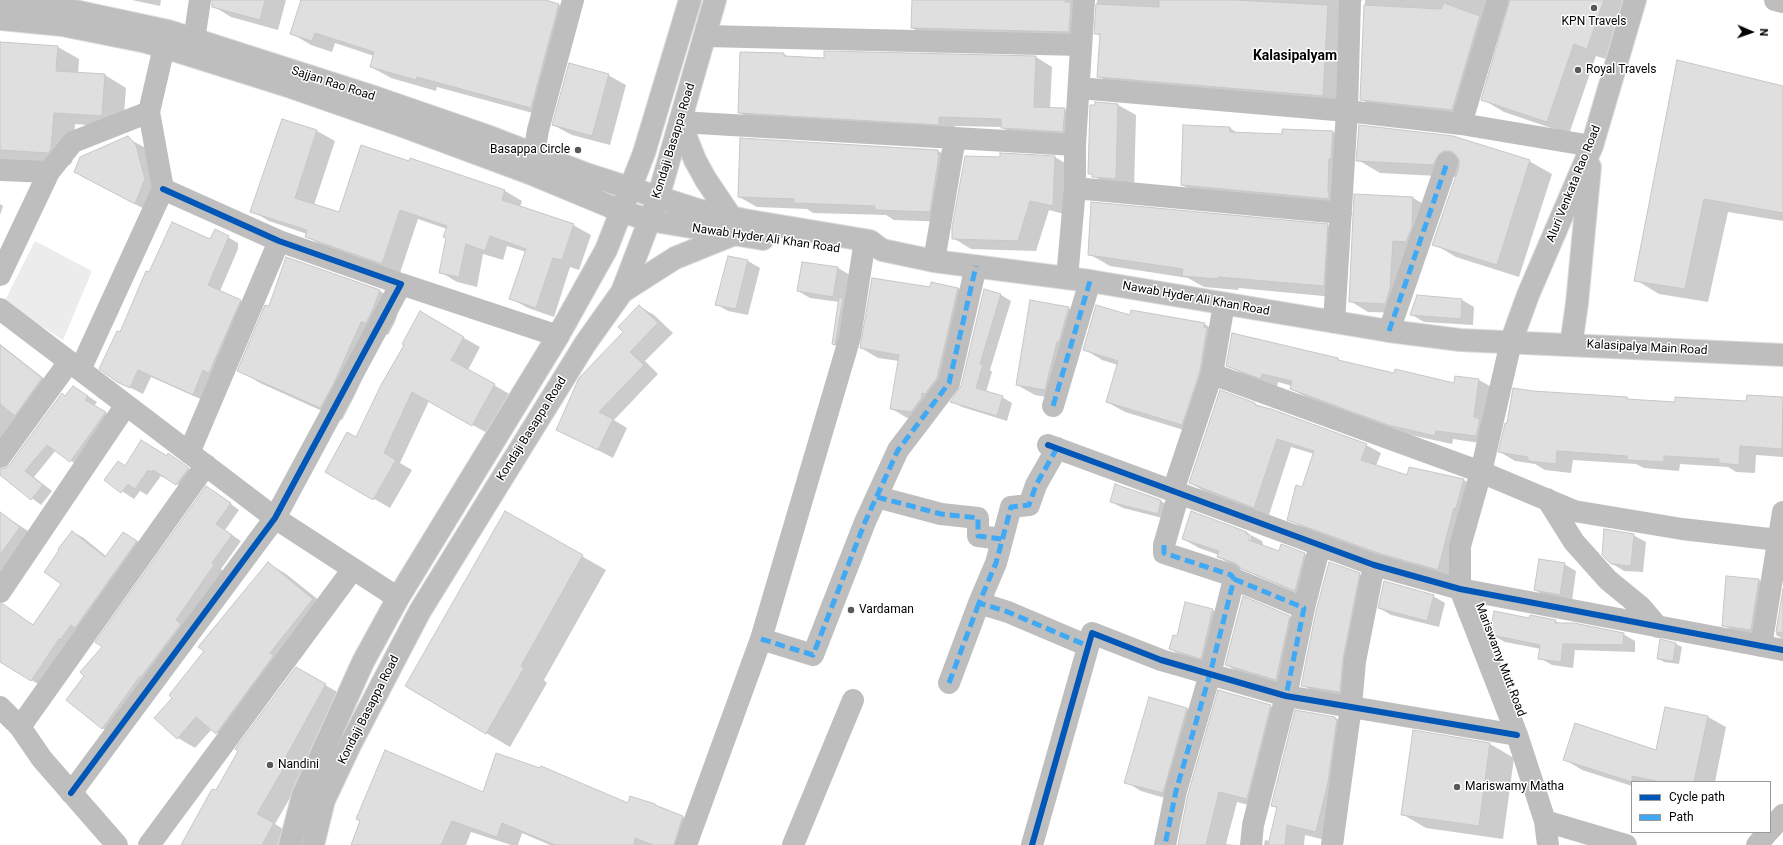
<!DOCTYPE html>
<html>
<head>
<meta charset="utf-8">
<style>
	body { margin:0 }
	#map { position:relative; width:1783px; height:845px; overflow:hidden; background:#fff; font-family:Roboto,sans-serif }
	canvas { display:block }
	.legend { position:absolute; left:1631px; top:781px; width:140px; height:52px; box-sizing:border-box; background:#fff; border:1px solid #999; margin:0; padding:5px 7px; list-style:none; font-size:12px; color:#000 }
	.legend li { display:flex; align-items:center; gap:8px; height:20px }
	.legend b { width:20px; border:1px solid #999 }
	.north { position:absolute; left:1731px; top:12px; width:40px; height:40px; -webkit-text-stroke:3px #fff; paint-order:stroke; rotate:92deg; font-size:11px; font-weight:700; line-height:16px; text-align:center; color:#000 }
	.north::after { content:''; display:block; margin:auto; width:14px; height:18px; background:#000; clip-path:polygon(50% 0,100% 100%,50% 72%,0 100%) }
</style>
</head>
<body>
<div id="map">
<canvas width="1783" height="845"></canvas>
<ul class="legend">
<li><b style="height:5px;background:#0057b8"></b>Cycle path</li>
<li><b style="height:5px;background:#3fa9f5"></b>Path</li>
</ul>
<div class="north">N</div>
</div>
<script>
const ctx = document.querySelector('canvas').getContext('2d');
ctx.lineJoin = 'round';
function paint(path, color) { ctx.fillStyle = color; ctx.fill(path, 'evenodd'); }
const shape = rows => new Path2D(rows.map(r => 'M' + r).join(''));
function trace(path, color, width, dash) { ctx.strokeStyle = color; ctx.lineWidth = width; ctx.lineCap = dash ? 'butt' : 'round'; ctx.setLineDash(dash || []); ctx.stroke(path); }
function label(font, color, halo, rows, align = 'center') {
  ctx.font = font + ' Roboto,sans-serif'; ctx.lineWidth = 3; ctx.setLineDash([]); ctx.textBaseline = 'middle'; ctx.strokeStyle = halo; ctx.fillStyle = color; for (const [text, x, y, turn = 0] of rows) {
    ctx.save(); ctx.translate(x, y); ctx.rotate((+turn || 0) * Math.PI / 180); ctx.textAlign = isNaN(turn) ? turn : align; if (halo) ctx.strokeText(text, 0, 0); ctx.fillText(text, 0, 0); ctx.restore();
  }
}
paint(shape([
	[35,241,92,271,63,340,4,302]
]), '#ececec');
paint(shape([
	[132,0,161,0,160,6],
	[212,0,286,0,278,30,231,17,213,6],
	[299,0,542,0,559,5,579,16,551,118,437,87,436,91,391,78,371,67,374,56,335,43,332,52,311,45,291,33,302,2],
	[913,0,1095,0,1091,4,1087,42,930,38,912,28],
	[1097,0,1363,0,1360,1,1341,106,1116,87,1098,76,1101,36,1095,33],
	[1365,0,1509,0,1508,1,1470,120,1379,110,1361,99],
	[1511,0,1630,0,1609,60,1596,56,1569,134,1504,112,1482,99],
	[0,43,58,47,79,59,78,74,105,75,126,88,123,128,75,124,72,162,70,165,0,161],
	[783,54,789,57,825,59,1036,57,1052,67,1050,109,1064,109,1081,119,1079,140,1018,137,1001,127,955,126,955,133,755,122,739,112],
	[608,75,626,85,610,145,572,135,553,125],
	[1783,87,1783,221,1728,212,1708,302,1659,294,1636,280],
	[1096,103,1118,105,1136,115,1134,189,1111,187,1089,173],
	[282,120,317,131,335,141,314,205,339,214,505,191,522,201,520,207,573,225,591,235,579,270,570,267,554,317,528,308,510,298,526,252,507,246,503,260,483,254,477,287,457,282,440,272,447,238,447,229,418,219,400,273,324,247,306,236,307,234,269,221,252,211],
	[1360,126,1529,161,1552,174,1519,277,1456,257,1434,244,1456,177,1380,173,1358,160],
	[1230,128,1239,134,1283,135,1283,130,1333,132,1351,142,1346,203,1200,195,1182,185],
	[127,138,146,148,154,156,154,214,93,182],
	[938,151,956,161,948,222,894,220,886,215,813,213,807,209,757,207,739,197],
	[1055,157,1073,168,1071,216,1049,210,1036,251,971,249,953,238,1001,158],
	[1413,198,1431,208,1403,313,1368,312,1350,301],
	[0,204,3,206,0,215],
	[1327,225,1348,237,1344,298,1239,288,1238,290,1204,287,1188,278,1110,266,1089,254],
	[226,236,238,243,238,249,220,291,252,307,205,401,151,377,143,394,117,381,120,333,150,274,211,240],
	[748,261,760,268,748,315,728,311,716,304],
	[838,268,850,275,838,347,833,344,839,302,810,298,798,291],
	[958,288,975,299,955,388,909,419,892,409,899,361,878,358,861,348],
	[984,290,1001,295,1011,301,990,370,992,372,986,392,1002,397,1012,403,1007,421,962,407,952,401,962,386],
	[380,291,401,303,395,322,388,335,383,333,355,395,342,420,260,383,239,370,269,308],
	[1462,300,1474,307,1473,325,1424,322,1412,315],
	[1031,301,1069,308,1087,318,1063,400,1035,395,1017,385],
	[639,306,654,315,673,333,645,361,658,374,614,420,627,428,613,458,557,429,624,332],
	[420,313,480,347,468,370,511,395,489,434,429,401,400,463,412,470,390,508,326,471,357,438,405,345],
	[1131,316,1204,324,1222,334,1200,435,1125,412,1107,402,1118,365,1102,360,1084,349],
	[0,344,51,384,0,455],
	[1338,359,1345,363,1395,374,1455,384,1456,377,1479,380,1495,389,1493,445,1453,439,1452,444,1406,434,1308,398,1291,389,1292,386,1278,382,1277,387,1244,375,1227,365],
	[82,392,97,402,94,406,115,418,80,467,56,450,34,477,52,491,41,505,0,474,0,469,5,470,11,465,66,397],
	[1533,392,1627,398,1633,401,1676,403,1747,402,1748,396,1783,398,1783,457,1756,455,1755,473,1736,472,1728,467,1680,464,1679,471,1644,468,1636,464,1573,460,1571,473,1545,470,1535,464,1515,461,1500,452,1508,424],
	[1255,404,1366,445,1381,453,1376,466,1408,476,1464,480,1478,489,1453,578,1393,561,1303,528,1288,519,1303,488,1314,454,1291,447,1269,515,1204,491,1190,483],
	[168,455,200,476,189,491,165,477,164,478,161,476,147,495,140,491,134,499,105,480,118,462,126,466,167,457],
	[216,493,239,510,225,530,241,541,221,569,223,571,112,733,102,728,86,676,104,647],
	[1161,501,1173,508,1170,520,1123,508,1111,502],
	[505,512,606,570,544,680,547,683,510,747,406,686],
	[5,516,31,533,0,594,0,523],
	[73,532,84,538,107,557,134,539,147,548,43,687,0,661,0,604,34,625,62,584],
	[1246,532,1251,535,1249,535,1246,545,1248,545,1251,535,1262,541,1264,547,1280,552,1305,554,1320,563,1311,599,1234,566,1218,557,1219,555,1199,548,1183,539],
	[1633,535,1646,542,1643,572,1624,571,1611,563],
	[268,563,286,574,330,609,234,743,212,729,195,748,178,738,174,698],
	[1564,564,1576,571,1572,601,1547,597,1535,590],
	[1359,574,1371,581,1352,699,1314,692,1302,685],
	[1727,578,1759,580,1771,587,1763,636,1735,632,1723,625],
	[1783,595,1783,639,1776,635],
	[1433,596,1445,603,1439,627,1391,615,1379,608],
	[1185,603,1213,610,1225,617,1213,665,1182,656,1170,649,1177,637],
	[1289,616,1301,624,1289,686,1238,672,1226,665],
	[1530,619,1555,621,1561,624,1623,634,1635,641,1635,652,1575,650,1573,668,1552,665,1540,658,1541,649,1505,642,1492,635],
	[1661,641,1676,644,1682,647,1679,664,1664,662,1658,658],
	[296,669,343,695,299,775,302,777,275,824,291,834,285,845,183,845,216,792,239,751],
	[1270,706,1288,716,1264,809,1237,802,1226,844,1237,845,1179,845],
	[1187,708,1202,718,1178,802,1141,791,1126,782],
	[1708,717,1726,727,1715,782,1632,782,1632,786,1582,770,1564,759,1657,751],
	[1335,718,1352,728,1333,842,1305,835,1304,845,1264,845,1265,840,1270,841,1278,809,1272,805],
	[1414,731,1490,744,1514,758,1503,839,1426,828,1402,814],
	[484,793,655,805,683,817,702,828,697,845,550,845,522,833,518,845,511,845,471,832,466,845,352,845]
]), '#0003');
const building = shape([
	[212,0,265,0,260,20,212,7,212,0],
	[301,0,546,0,559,4,531,108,417,77,416,80,370,67,374,52,315,33,312,41,290,34,301,0],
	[912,0,1065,0,1065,2,1071,2,1069,32,911,28,912,0],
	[1159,0,1237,0,1328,5,1323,96,1097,77,1100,34,1094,34,1096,4,1159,7,1159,0],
	[1510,0,1604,0,1587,49,1574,44,1547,122,1481,100,1510,0],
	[1444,3,1480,16,1452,110,1360,100,1364,5,1441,9,1444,3],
	[0,42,58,46,56,71,105,74,102,116,54,113,51,149,48,153,0,150,0,42],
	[824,51,1036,56,1034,107,1065,108,1063,132,1001,128,1001,119,939,117,939,125,738,113,740,52,784,53,784,56,824,58,824,51],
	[1677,60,1783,86,1783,213,1704,199,1685,289,1634,281,1677,60],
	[569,63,609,74,592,136,552,125,569,63],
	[1095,102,1118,104,1116,179,1092,177,1092,174,1088,174,1090,105,1095,105,1095,102],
	[282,119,317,130,295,198,339,212,361,145,409,161,410,158,505,190,502,200,574,224,562,260,553,258,536,308,509,299,526,249,490,236,485,251,466,244,459,277,439,273,446,238,443,237,447,226,400,210,382,264,305,237,307,230,250,212,282,119],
	[1183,125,1230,127,1230,132,1282,134,1282,129,1333,131,1331,159,1329,159,1328,192,1329,192,1329,199,1181,185,1183,125],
	[1359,125,1453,136,1530,160,1497,265,1432,245,1459,167,1459,160,1456,155,1451,151,1444,151,1439,154,1433,165,1356,161,1359,125],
	[128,136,136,145,145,179,135,204,74,172,80,157,128,136],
	[740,138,938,150,938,155,939,155,930,212,875,210,875,206,794,203,794,199,738,197,740,138],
	[1000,153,1055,156,1053,206,1030,201,1018,241,952,239,952,227,965,156,1000,157,1000,153],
	[1354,194,1413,197,1412,227,1406,242,1393,241,1390,289,1385,304,1349,302,1354,194],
	[1091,202,1328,224,1324,286,1218,277,1218,279,1182,276,1183,269,1088,255,1091,202],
	[172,222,210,239,215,229,229,236,208,285,241,300,209,373,203,370,193,395,138,370,130,388,117,382,99,369,117,331,120,332,146,271,149,272,172,222],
	[728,256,748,260,736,309,715,305,728,256],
	[286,257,380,290,373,309,366,323,361,322,334,383,320,408,237,371,265,305,269,306,286,257],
	[802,262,838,267,833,297,797,291,802,262],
	[872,278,930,287,931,282,958,288,937,378,925,394,922,393,921,399,911,412,890,409,899,355,860,348,872,278],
	[984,289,1001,294,980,364,983,365,976,388,1003,396,997,416,950,402,961,386,984,289],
	[1417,295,1462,299,1461,319,1410,315,1417,295],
	[839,297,843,298,835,345,832,344,839,297],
	[1030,300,1069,307,1059,342,1057,342,1045,390,1016,385,1030,300],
	[639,305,658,323,630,352,644,365,599,412,613,419,598,450,556,430,579,378,623,332,618,327,639,305],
	[1096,305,1130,315,1131,310,1205,323,1204,327,1207,328,1200,371,1182,425,1106,402,1118,361,1083,350,1096,305],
	[420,311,464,337,451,360,495,384,472,426,412,392,384,453,396,460,373,500,325,472,347,432,356,437,381,385,404,345,402,344,420,311],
	[1232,333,1338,358,1338,360,1394,373,1395,369,1454,383,1455,376,1479,379,1474,417,1480,419,1476,436,1436,431,1435,436,1388,425,1290,389,1292,381,1262,374,1261,379,1226,366,1232,333],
	[0,345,42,378,15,416,0,404,0,345],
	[73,386,88,396,85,400,106,412,70,462,47,445,25,471,43,485,31,500,0,475,0,469,5,468,10,464,62,393,65,396,73,386],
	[1513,388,1533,391,1627,397,1627,399,1675,402,1675,397,1746,401,1747,395,1783,397,1782,449,1740,446,1739,465,1719,463,1719,459,1664,456,1664,462,1627,460,1627,456,1557,451,1556,464,1528,461,1528,457,1498,452,1505,423,1507,423,1513,388],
	[1220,390,1255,403,1255,405,1271,409,1367,444,1361,460,1407,475,1409,467,1464,479,1456,508,1454,508,1438,570,1378,553,1287,520,1296,485,1302,487,1314,451,1277,439,1254,508,1189,483,1220,390],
	[141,440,167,456,168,453,189,468,176,485,153,470,151,472,148,470,135,489,128,484,121,493,104,480,118,461,125,466,141,440],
	[1115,484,1161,500,1158,514,1110,502,1115,484],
	[206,486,231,503,216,524,232,535,212,563,214,565,176,620,181,624,141,677,140,676,102,729,66,700,84,676,80,672,102,647,95,642,206,486],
	[505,511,583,555,521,666,524,668,486,734,405,686,505,511],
	[1191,511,1247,532,1246,534,1250,535,1248,540,1279,551,1281,544,1305,553,1295,591,1242,569,1235,563,1217,557,1219,551,1182,539,1191,511],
	[0,512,20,527,0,555,0,512],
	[1604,529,1634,534,1631,566,1611,564,1602,555,1604,529],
	[72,531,105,557,123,532,137,541,75,628,71,625,60,640,59,639,31,681,0,662,0,604,3,604,33,625,61,584,44,572,59,550,58,549,72,531],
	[1539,559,1565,563,1560,595,1534,590,1539,559],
	[268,562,313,599,270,653,274,655,216,734,196,717,177,739,154,718,172,698,169,695,204,651,198,647,268,562],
	[1329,562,1360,573,1343,659,1340,692,1301,686,1316,611,1329,562],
	[1726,576,1759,579,1751,630,1722,626,1726,576],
	[1384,581,1434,595,1427,621,1378,608,1384,581],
	[1783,589,1783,633,1776,632,1783,589],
	[1243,596,1290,616,1276,680,1225,665,1243,596],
	[1185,602,1213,609,1201,659,1169,649,1173,635,1177,636,1185,602],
	[1494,611,1529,618,1530,615,1556,620,1555,623,1574,623,1624,633,1623,645,1563,644,1561,662,1538,659,1540,645,1492,635,1490,632,1494,611],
	[1660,639,1676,643,1673,661,1657,659,1660,639],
	[296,667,326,684,282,764,285,766,257,814,274,823,262,845,181,845,212,789,216,790,238,751,235,749,296,667],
	[1218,690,1271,705,1247,799,1219,792,1206,845,1178,845,1188,794,1218,690],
	[1149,697,1187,708,1163,793,1124,783,1149,697],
	[1665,707,1708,716,1694,782,1661,782,1632,776,1632,782,1563,760,1575,723,1656,750,1665,707],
	[1295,710,1335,717,1335,719,1337,719,1328,782,1316,832,1287,825,1285,845,1268,845,1277,807,1271,806,1295,710],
	[1413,730,1490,743,1479,826,1401,815,1413,730],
	[385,750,483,792,496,753,540,768,541,766,628,803,630,796,655,804,655,805,683,816,674,845,653,845,635,838,634,845,555,845,502,823,497,837,452,821,441,845,351,845,360,821,356,819,385,750]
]);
paint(building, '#dfdfdf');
trace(building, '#c7c7c7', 1);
const major = shape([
	[0,4,70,10,168,31,374,97,487,136,586,174,698,210,744,220,870,241,882,250,934,261,1090,281,1389,331,1460,340,1783,355],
	[0,19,62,25,142,41,164,47,288,86,400,125,532,174,621,211,649,220,763,239],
	[680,122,695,160,706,180,731,217],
	[622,292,675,258,732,235],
	[1511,342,1528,295,1592,146,1635,0],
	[1571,345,1577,303,1590,167],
	[290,845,303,795,363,662,398,598,558,336,606,250,644,153,690,0],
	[313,845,324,800,350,745,420,611,585,344,622,292,658,198,715,0]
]);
trace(major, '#dbdbdb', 24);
trace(shape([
	[1775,0,1783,2],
	[705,36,1081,45],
	[194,40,200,0],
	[1079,88,1347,111,1461,124,1592,146],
	[680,122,1075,145],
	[1461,124,1498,0],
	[534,153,538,130,573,0],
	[0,170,49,172],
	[1075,188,1341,213],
	[934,261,955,138],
	[0,275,49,172,73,142,149,112],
	[1067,278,1075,188,1075,145,1084,0],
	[401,284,558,336],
	[0,309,275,518,398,598],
	[1334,322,1347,111,1350,0],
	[1389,331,1447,163],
	[1511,342,1481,472,1460,546,1460,589,1517,735,1545,821,1548,845],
	[80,370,163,189,149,112,164,47],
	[1212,374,1481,472,1574,511,1682,529,1778,540],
	[1053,406,1090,281],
	[1048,445,1374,565,1460,589,1783,650],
	[1057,448,1036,485,1029,505,1011,507,996,563,979,603,1008,612,1088,646],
	[189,453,279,241],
	[0,457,69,362],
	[1173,491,1212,374,1224,304],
	[877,497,941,514,978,518,978,536,1002,539],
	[1547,499,1574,542,1608,580,1641,607,1658,627],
	[1234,579,1304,608],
	[0,592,126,405],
	[761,639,813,655,865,522,898,450,949,383,976,266],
	[1761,646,1783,512],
	[949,683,979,603],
	[0,707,20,727,42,759,117,845],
	[20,727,206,465],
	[71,793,275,518,401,284,279,241,163,189],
	[1545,821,1626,845],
	[1770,830,1783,815],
	[149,845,353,569],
	[686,845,761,639,850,337,863,253],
	[793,845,853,700],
	[1032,845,1092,633,1161,660,1286,696,1517,735],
	[1165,845,1176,791,1210,674,1234,579,1231,575,1164,553,1164,545,1179,493],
	[1251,845,1253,825,1286,696,1304,608,1320,545],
	[1332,845,1351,706,1355,661,1374,565],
	[1757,845,1768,832]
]), '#bebebe', 22);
trace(major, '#bebebe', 22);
trace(shape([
	[1389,331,1447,163],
	[1053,406,1090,281],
	[1057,448,1036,485,1029,505,1011,507,996,563,979,603,1008,612,1088,646],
	[877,497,941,514,978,518,978,536,1002,539],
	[1164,545,1164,553,1231,575,1234,579,1210,674,1176,791,1165,845],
	[1234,579,1304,608,1286,696],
	[761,639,813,655,865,522,898,450,949,383,976,266],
	[949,683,979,603]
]), '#3fa9f5', 5, [10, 5]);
trace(shape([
	[1048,445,1374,565,1460,589,1783,650],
	[71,793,275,518,401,284,279,241,163,189],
	[1032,845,1092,633,1161,660,1286,696,1517,735]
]), '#0057b8', 6);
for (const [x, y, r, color] of [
	[1594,8,4,"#595959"],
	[1578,70,4,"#595959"],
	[578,150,4,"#595959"],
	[851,610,4,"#595959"],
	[270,765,4,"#595959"],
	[1457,787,4,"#595959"]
]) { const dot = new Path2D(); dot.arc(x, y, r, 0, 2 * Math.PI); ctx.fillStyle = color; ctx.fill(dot); trace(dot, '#fff', 1.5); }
label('12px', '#000', '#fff', [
	["KPN Travels",1594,22,"center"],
	["Royal Travels",1586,70],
	["Basappa Circle",570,150,"right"],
	["Vardaman",859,610],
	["Nandini",278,765],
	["Mariswamy Matha",1465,787]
], 'left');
label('12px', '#000', '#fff', [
	["Sajjan Rao Road",333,84,18],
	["Kondaji Basappa Road",674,141,-73],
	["Aluri Venkata Rao Road",1574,184,-68],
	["Nawab Hyder Ali Khan Road",766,239,8],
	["Nawab Hyder Ali Khan Road",1196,299,10],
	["Kalasipalya Main Road",1647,348,3],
	["Kondaji Basappa Road",532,429,-58],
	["Mariswamy Mutt Road",1500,660,69],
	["Kondaji Basappa Road",369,710,-63]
]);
label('bold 14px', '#000', '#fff', [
	["Kalasipalyam",1295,56]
]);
</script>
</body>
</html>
